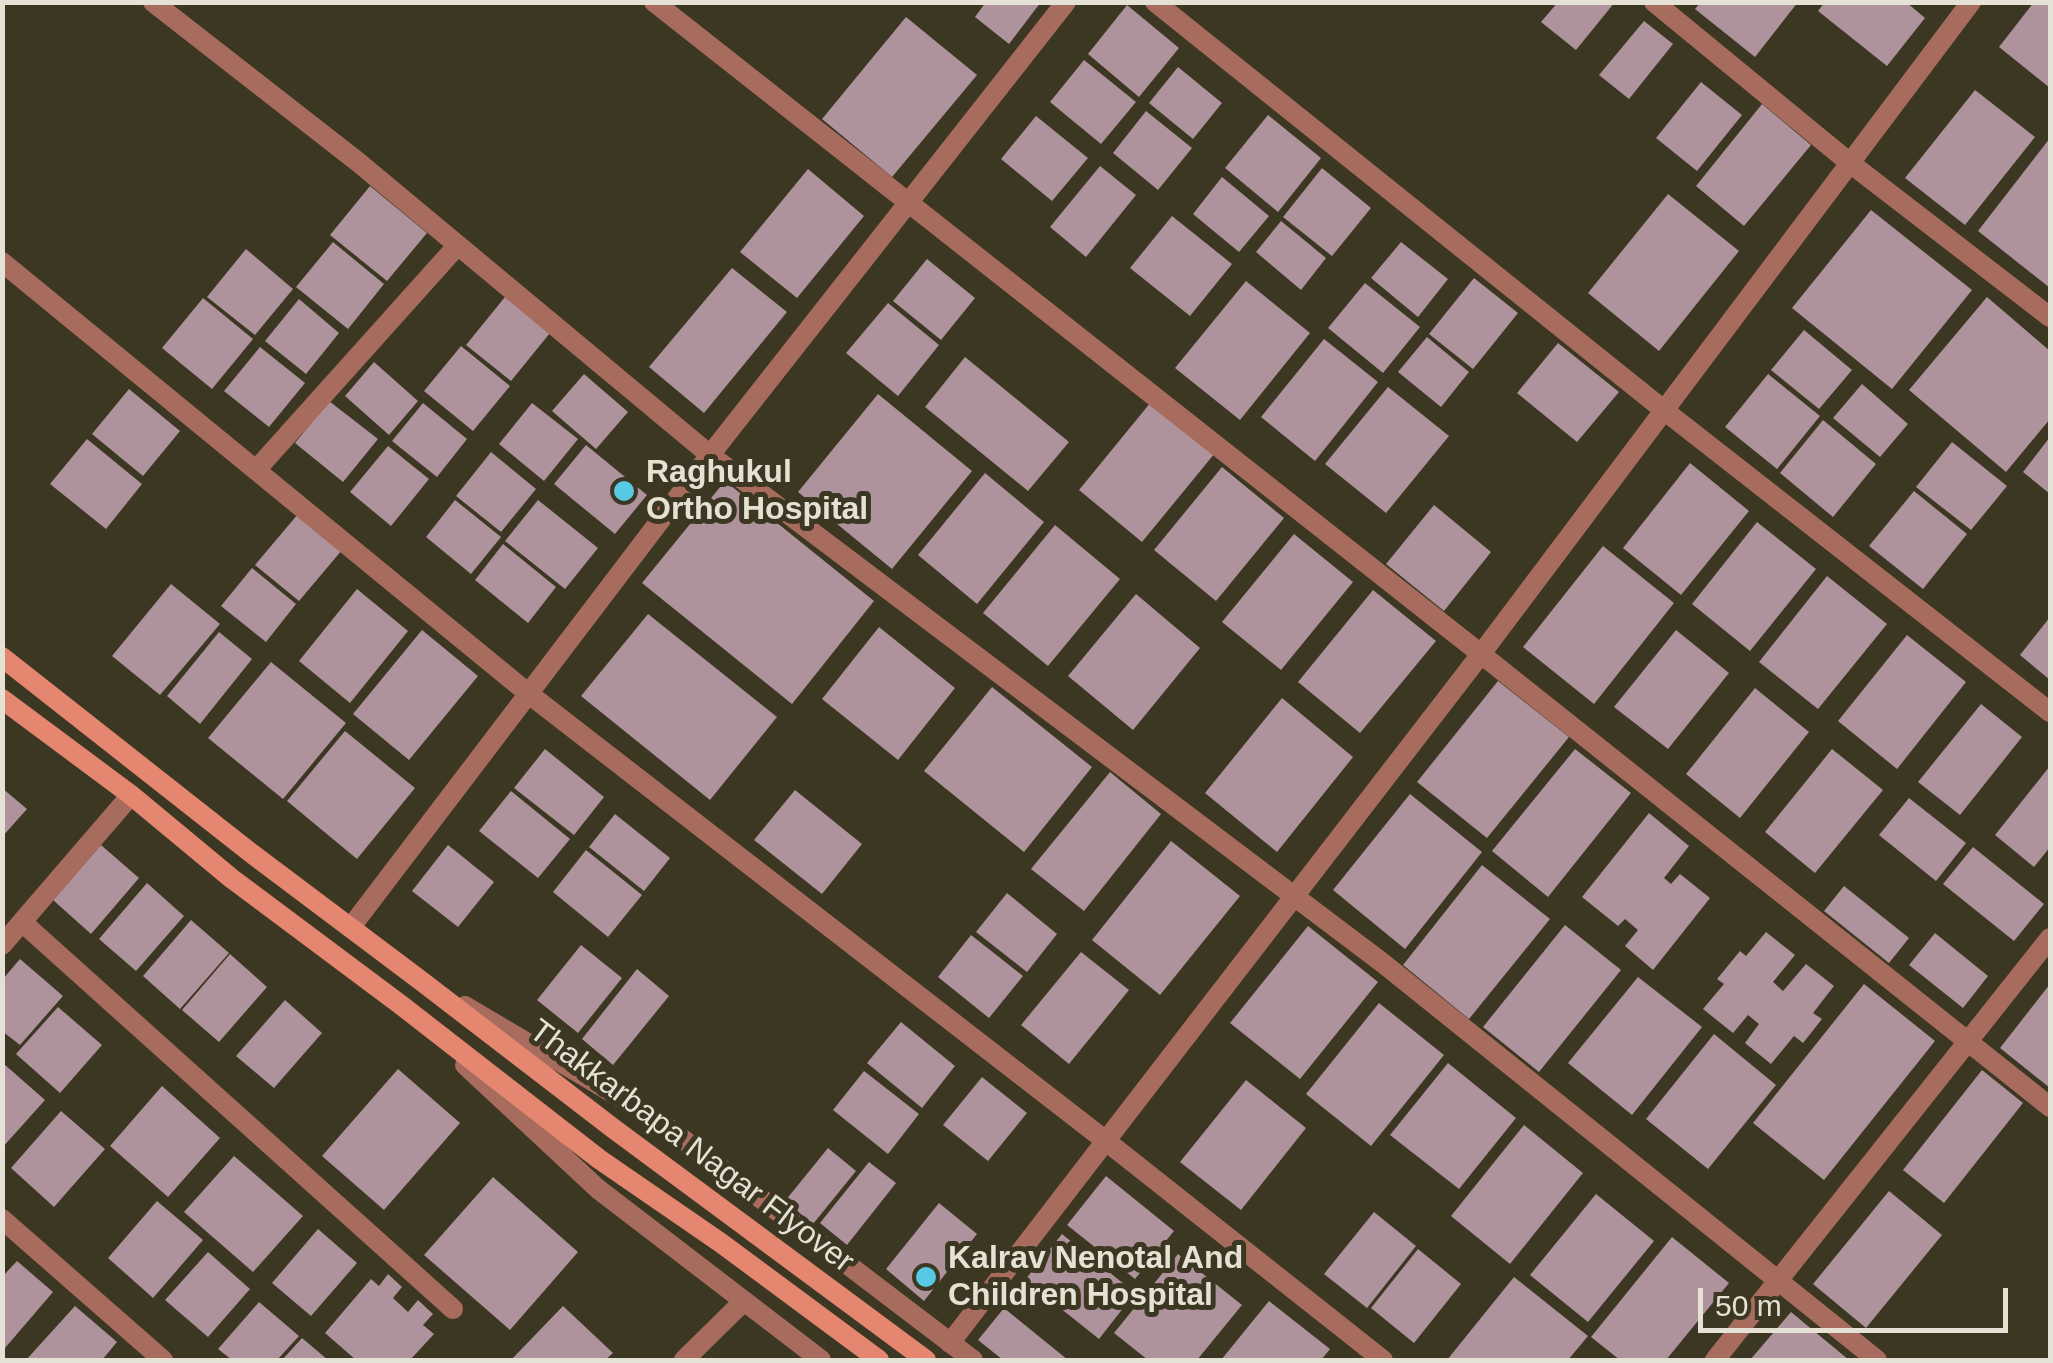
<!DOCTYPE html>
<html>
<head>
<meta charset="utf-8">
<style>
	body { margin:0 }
	#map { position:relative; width:2053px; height:1363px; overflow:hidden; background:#3c3722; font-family:Helvetica,sans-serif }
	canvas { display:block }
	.frame { position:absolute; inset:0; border:5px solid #e5e2d5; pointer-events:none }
	.scale { position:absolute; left:1698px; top:1288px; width:310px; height:45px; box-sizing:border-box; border:5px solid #e5e2d5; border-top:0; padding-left:12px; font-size:30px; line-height:35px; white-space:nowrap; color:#e5e2d5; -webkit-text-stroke:8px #3c3722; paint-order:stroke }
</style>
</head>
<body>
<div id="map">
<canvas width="2053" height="1363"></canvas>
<div class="frame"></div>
<div class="scale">50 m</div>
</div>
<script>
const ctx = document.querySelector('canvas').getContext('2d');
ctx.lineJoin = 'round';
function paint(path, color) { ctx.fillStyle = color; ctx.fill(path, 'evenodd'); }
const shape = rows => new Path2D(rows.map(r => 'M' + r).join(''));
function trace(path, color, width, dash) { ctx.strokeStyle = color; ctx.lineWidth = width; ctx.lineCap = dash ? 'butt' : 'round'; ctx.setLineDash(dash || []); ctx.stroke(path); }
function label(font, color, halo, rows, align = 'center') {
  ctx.font = font + ' Helvetica,sans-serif'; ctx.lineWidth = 10; ctx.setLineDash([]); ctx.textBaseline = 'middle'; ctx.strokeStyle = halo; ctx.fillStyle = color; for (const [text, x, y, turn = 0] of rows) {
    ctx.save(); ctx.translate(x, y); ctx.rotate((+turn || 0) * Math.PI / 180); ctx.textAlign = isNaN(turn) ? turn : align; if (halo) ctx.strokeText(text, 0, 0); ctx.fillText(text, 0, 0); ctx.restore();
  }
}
paint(shape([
	[986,2,1041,2,1009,44,975,17],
	[1558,2,1615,2,1576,50,1541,22],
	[1701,2,1798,2,1755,57,1695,9],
	[1825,2,1906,2,1925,18,1887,66,1818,11],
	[2034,2,2050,2,2050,88,1999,47],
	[1127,5,1179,48,1139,97,1088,54],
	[906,17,977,75,892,177,822,119],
	[1644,21,1673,44,1629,99,1599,75],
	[1084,60,1136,102,1101,144,1050,102],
	[1178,67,1222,103,1193,139,1149,103],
	[1701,82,1742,115,1697,171,1656,138],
	[1975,90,2035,137,1965,225,1905,178],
	[1762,104,1811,145,1744,226,1696,186],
	[1146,111,1192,148,1158,190,1113,153],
	[1268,115,1321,158,1278,212,1225,168],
	[1036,116,1088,158,1052,201,1001,159],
	[2050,138,2050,288,1978,231],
	[1100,166,1136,195,1086,257,1050,227],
	[1322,168,1371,208,1332,256,1283,217],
	[808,169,864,216,797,298,740,252],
	[1222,177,1269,216,1239,252,1193,214],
	[370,186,427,233,387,281,330,235],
	[1668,194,1739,251,1659,351,1588,293],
	[1871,210,1972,290,1892,389,1792,308],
	[1172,216,1232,264,1190,316,1130,268],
	[1281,221,1326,258,1301,290,1256,252],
	[333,242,384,284,348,329,296,287],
	[1401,242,1448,279,1418,317,1371,278],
	[246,249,293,289,255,335,207,297],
	[927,259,975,298,941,340,893,301],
	[732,268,787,312,704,413,649,367],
	[1474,278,1518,313,1473,369,1429,334],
	[1246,281,1310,333,1240,420,1175,368],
	[1365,283,1420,327,1383,373,1328,328],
	[505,297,550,333,511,381,466,345],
	[1987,297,2050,351,2050,419,2006,472,1909,390],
	[203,298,253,339,212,389,162,348],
	[299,299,339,333,306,374,265,341],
	[888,303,939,345,898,396,846,353],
	[1804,330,1852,370,1819,409,1771,370],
	[1427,337,1469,372,1441,407,1398,372],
	[1324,339,1378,382,1315,461,1261,417],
	[1558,343,1619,392,1577,442,1517,393],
	[461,346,510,386,473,431,424,391],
	[260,347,305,383,269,427,224,391],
	[965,357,1069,442,1028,491,925,407],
	[374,362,418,401,389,435,345,396],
	[584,374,628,412,596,449,552,411],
	[1768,374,1820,416,1777,469,1725,427],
	[1862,384,1908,424,1880,457,1833,418],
	[1388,387,1449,436,1386,513,1325,464],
	[129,389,180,431,143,476,92,434],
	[878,394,972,471,892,569,798,492],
	[329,401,378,439,343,482,295,443],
	[1151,402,1215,453,1142,542,1079,490],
	[423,403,467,439,437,477,392,441],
	[532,403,578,439,544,481,499,444],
	[1823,420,1876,464,1833,517,1780,473],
	[2050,437,2050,494,2023,472],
	[87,439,142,484,106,529,50,484],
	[1952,442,2007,486,1971,530,1916,487],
	[586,445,647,495,615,534,554,484],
	[388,446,429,479,391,526,350,492],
	[491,452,536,489,501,532,456,496],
	[1690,463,1749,511,1681,595,1623,548],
	[1222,467,1284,518,1216,601,1154,550],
	[985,473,1044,522,977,604,918,555],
	[725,481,874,601,792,704,642,583],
	[1914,491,1967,534,1923,589,1869,546],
	[455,500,501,537,471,574,426,537],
	[538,500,598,548,565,589,505,541],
	[1434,505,1491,552,1444,611,1386,564],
	[298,514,342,550,299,601,255,565],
	[1757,522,1816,569,1750,651,1692,604],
	[1055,525,1120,579,1048,666,983,613],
	[1294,534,1353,582,1281,670,1222,622],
	[503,544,556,587,528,623,475,580],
	[1603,546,1674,603,1594,704,1523,647],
	[252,568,296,604,266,642,221,606],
	[1827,576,1887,624,1818,709,1759,662],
	[171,584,220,624,160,695,112,656],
	[357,589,408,631,350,703,299,661],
	[1373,590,1436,641,1360,733,1298,682],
	[1136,594,1200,648,1133,730,1068,676],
	[648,614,777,717,710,800,581,696],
	[2050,617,2050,680,2020,655],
	[879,627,955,688,898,760,822,699],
	[422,630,478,676,409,760,353,714],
	[1676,630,1729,673,1668,749,1614,707],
	[219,632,252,659,200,724,167,696],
	[1907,635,1966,682,1897,769,1838,721],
	[271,662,346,723,283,799,208,738],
	[1498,681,1569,737,1487,838,1417,782],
	[992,687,1092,767,1024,852,924,771],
	[1755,688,1809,732,1740,818,1686,774],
	[1282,698,1353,757,1277,852,1205,793],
	[1981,704,2022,737,1960,815,1918,782],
	[345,731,415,788,357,859,287,801],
	[545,749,604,797,574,835,514,788],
	[1575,749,1631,793,1548,897,1492,851],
	[1832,749,1883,790,1815,873,1765,832],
	[2050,766,2050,847,2034,867,1995,835],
	[1110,772,1161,814,1084,911,1031,869],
	[2,788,27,809,2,837],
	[795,790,862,844,822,894,754,840],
	[511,791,570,839,538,878,479,831],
	[1410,794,1482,852,1405,949,1333,890],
	[1909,798,1966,843,1936,881,1879,835],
	[1649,813,1689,846,1664,878,1671,884,1680,874,1710,898,1653,970,1625,946,1638,930,1625,919,1618,926,1582,897],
	[615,814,670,858,644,891,589,847],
	[1171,841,1240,896,1160,995,1092,940],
	[101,845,139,878,91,934,53,900],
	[448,845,494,882,458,927,412,891],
	[1973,847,2044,904,2014,941,1943,884],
	[586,850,642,895,608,937,553,892],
	[1482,865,1550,919,1469,1019,1403,965],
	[147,883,184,916,136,971,99,939],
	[1844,886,1909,938,1889,963,1824,911],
	[1007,893,1057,934,1027,972,976,932],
	[191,920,229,953,180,1009,143,976],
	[1565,925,1621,970,1539,1072,1483,1027],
	[1308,926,1378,982,1300,1079,1230,1023],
	[1766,932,1795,955,1773,982,1783,991,1806,964,1834,986,1813,1013,1822,1019,1803,1043,1794,1036,1771,1064,1745,1043,1759,1024,1748,1015,1733,1033,1703,1009,1724,984,1717,979,1740,951,1746,956],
	[1935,933,1988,976,1963,1008,1909,965],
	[971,935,1023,976,989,1018,938,977],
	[581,945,622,978,578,1033,537,1000],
	[1081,952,1129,990,1069,1064,1021,1025],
	[230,954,267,987,219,1042,182,1010],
	[20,959,63,996,20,1045,2,1031,2,980],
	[637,969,669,996,613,1065,582,1039],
	[1638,977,1702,1027,1632,1115,1568,1063],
	[1864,984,1935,1041,1824,1180,1753,1123],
	[2050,984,2050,1088,2000,1048],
	[285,1000,322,1033,274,1088,236,1056],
	[1379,1003,1444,1055,1371,1146,1306,1094],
	[58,1007,102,1045,60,1093,16,1054],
	[901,1022,955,1066,922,1108,867,1063],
	[1714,1034,1776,1085,1708,1169,1646,1119],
	[1448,1063,1516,1118,1459,1189,1390,1135],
	[4,1064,45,1100,2,1148,2,1065],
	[398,1069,460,1123,384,1210,322,1156],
	[1982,1070,2023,1103,1944,1203,1903,1170],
	[864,1071,919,1114,888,1154,833,1110],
	[982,1077,1027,1113,988,1161,943,1125],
	[1246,1080,1306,1128,1241,1210,1180,1162],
	[162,1086,220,1138,168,1197,110,1146],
	[61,1111,105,1149,54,1207,11,1168],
	[1524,1125,1583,1173,1510,1264,1451,1216],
	[828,1148,856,1171,813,1224,785,1201],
	[234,1156,303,1216,253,1272,184,1212],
	[869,1162,896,1183,847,1245,820,1223],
	[1106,1176,1174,1231,1135,1279,1067,1225],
	[493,1177,578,1252,510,1330,424,1255],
	[1889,1191,1942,1235,1866,1328,1813,1284],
	[1596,1194,1654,1241,1588,1322,1530,1275],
	[157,1201,203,1240,153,1298,108,1258],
	[939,1203,977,1234,924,1301,886,1269],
	[1374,1212,1416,1246,1367,1308,1324,1274],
	[318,1229,357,1263,311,1316,272,1283],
	[1062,1234,1135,1293,1099,1339,1025,1280],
	[1672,1237,1729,1283,1666,1360,1620,1360,1591,1337],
	[1418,1249,1461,1284,1414,1343,1371,1308],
	[208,1252,250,1289,208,1337,165,1300],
	[1178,1254,1242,1305,1197,1360,1148,1360,1114,1333],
	[17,1261,53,1292,5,1348,2,1345,2,1277],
	[388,1274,402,1287,393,1298,408,1312,418,1300,433,1314,423,1325,434,1334,410,1360,356,1360,325,1333,371,1279,379,1286],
	[1514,1277,1588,1336,1568,1360,1447,1360],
	[1269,1301,1330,1349,1321,1360,1221,1360],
	[259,1302,299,1336,277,1360,232,1360,218,1349],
	[75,1306,117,1342,102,1360,26,1360],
	[563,1306,613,1353,605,1360,511,1360],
	[1004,1308,1068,1360,1003,1360,978,1340],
	[1791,1312,1849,1360,1750,1360],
	[302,1338,328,1360,282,1360]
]), '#ae929c');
trace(shape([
	[153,2,358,162,710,455,1384,964,1877,1360],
	[654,2,1481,654,2050,1107],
	[1155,2,1665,411,2050,712],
	[1654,2,1850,163,2050,317],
	[2,262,529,694,1106,1141,1383,1360],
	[256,470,457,246],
	[22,922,453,1309],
	[351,927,710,455,1066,2],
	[2,945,131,795],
	[2,1219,163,1360],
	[950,1343,1481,654,1971,2],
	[684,1360,744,1301],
	[1715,1360,2050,938]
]), '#a76c5d', 20);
trace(shape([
	[465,1006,655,1118,973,1360],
	[465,1065,598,1189,821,1360]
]), '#a76c5d', 20);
trace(shape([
	[2,657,251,853,420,980,614,1129,926,1360],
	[2,699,131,795,231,878,401,1005,599,1159,721,1243,879,1360]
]), '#e58770', 20);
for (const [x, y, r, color] of [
	[624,491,12,"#58c9e4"],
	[926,1277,12,"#58c9e4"]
]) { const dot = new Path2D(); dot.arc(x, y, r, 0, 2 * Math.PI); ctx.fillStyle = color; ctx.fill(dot); trace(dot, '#3c3722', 4); }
label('bold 32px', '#e5e2d5', '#3c3722', [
	["Raghukul",646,473],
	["Ortho Hospital",646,510],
	["Kalrav Nenotal And",948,1259],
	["Children Hospital",948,1296]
], 'left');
label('32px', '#e5e2d5', '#3c3722', [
	["Thakkarbapa Nagar Flyover",691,1147,37]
]);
</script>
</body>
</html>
